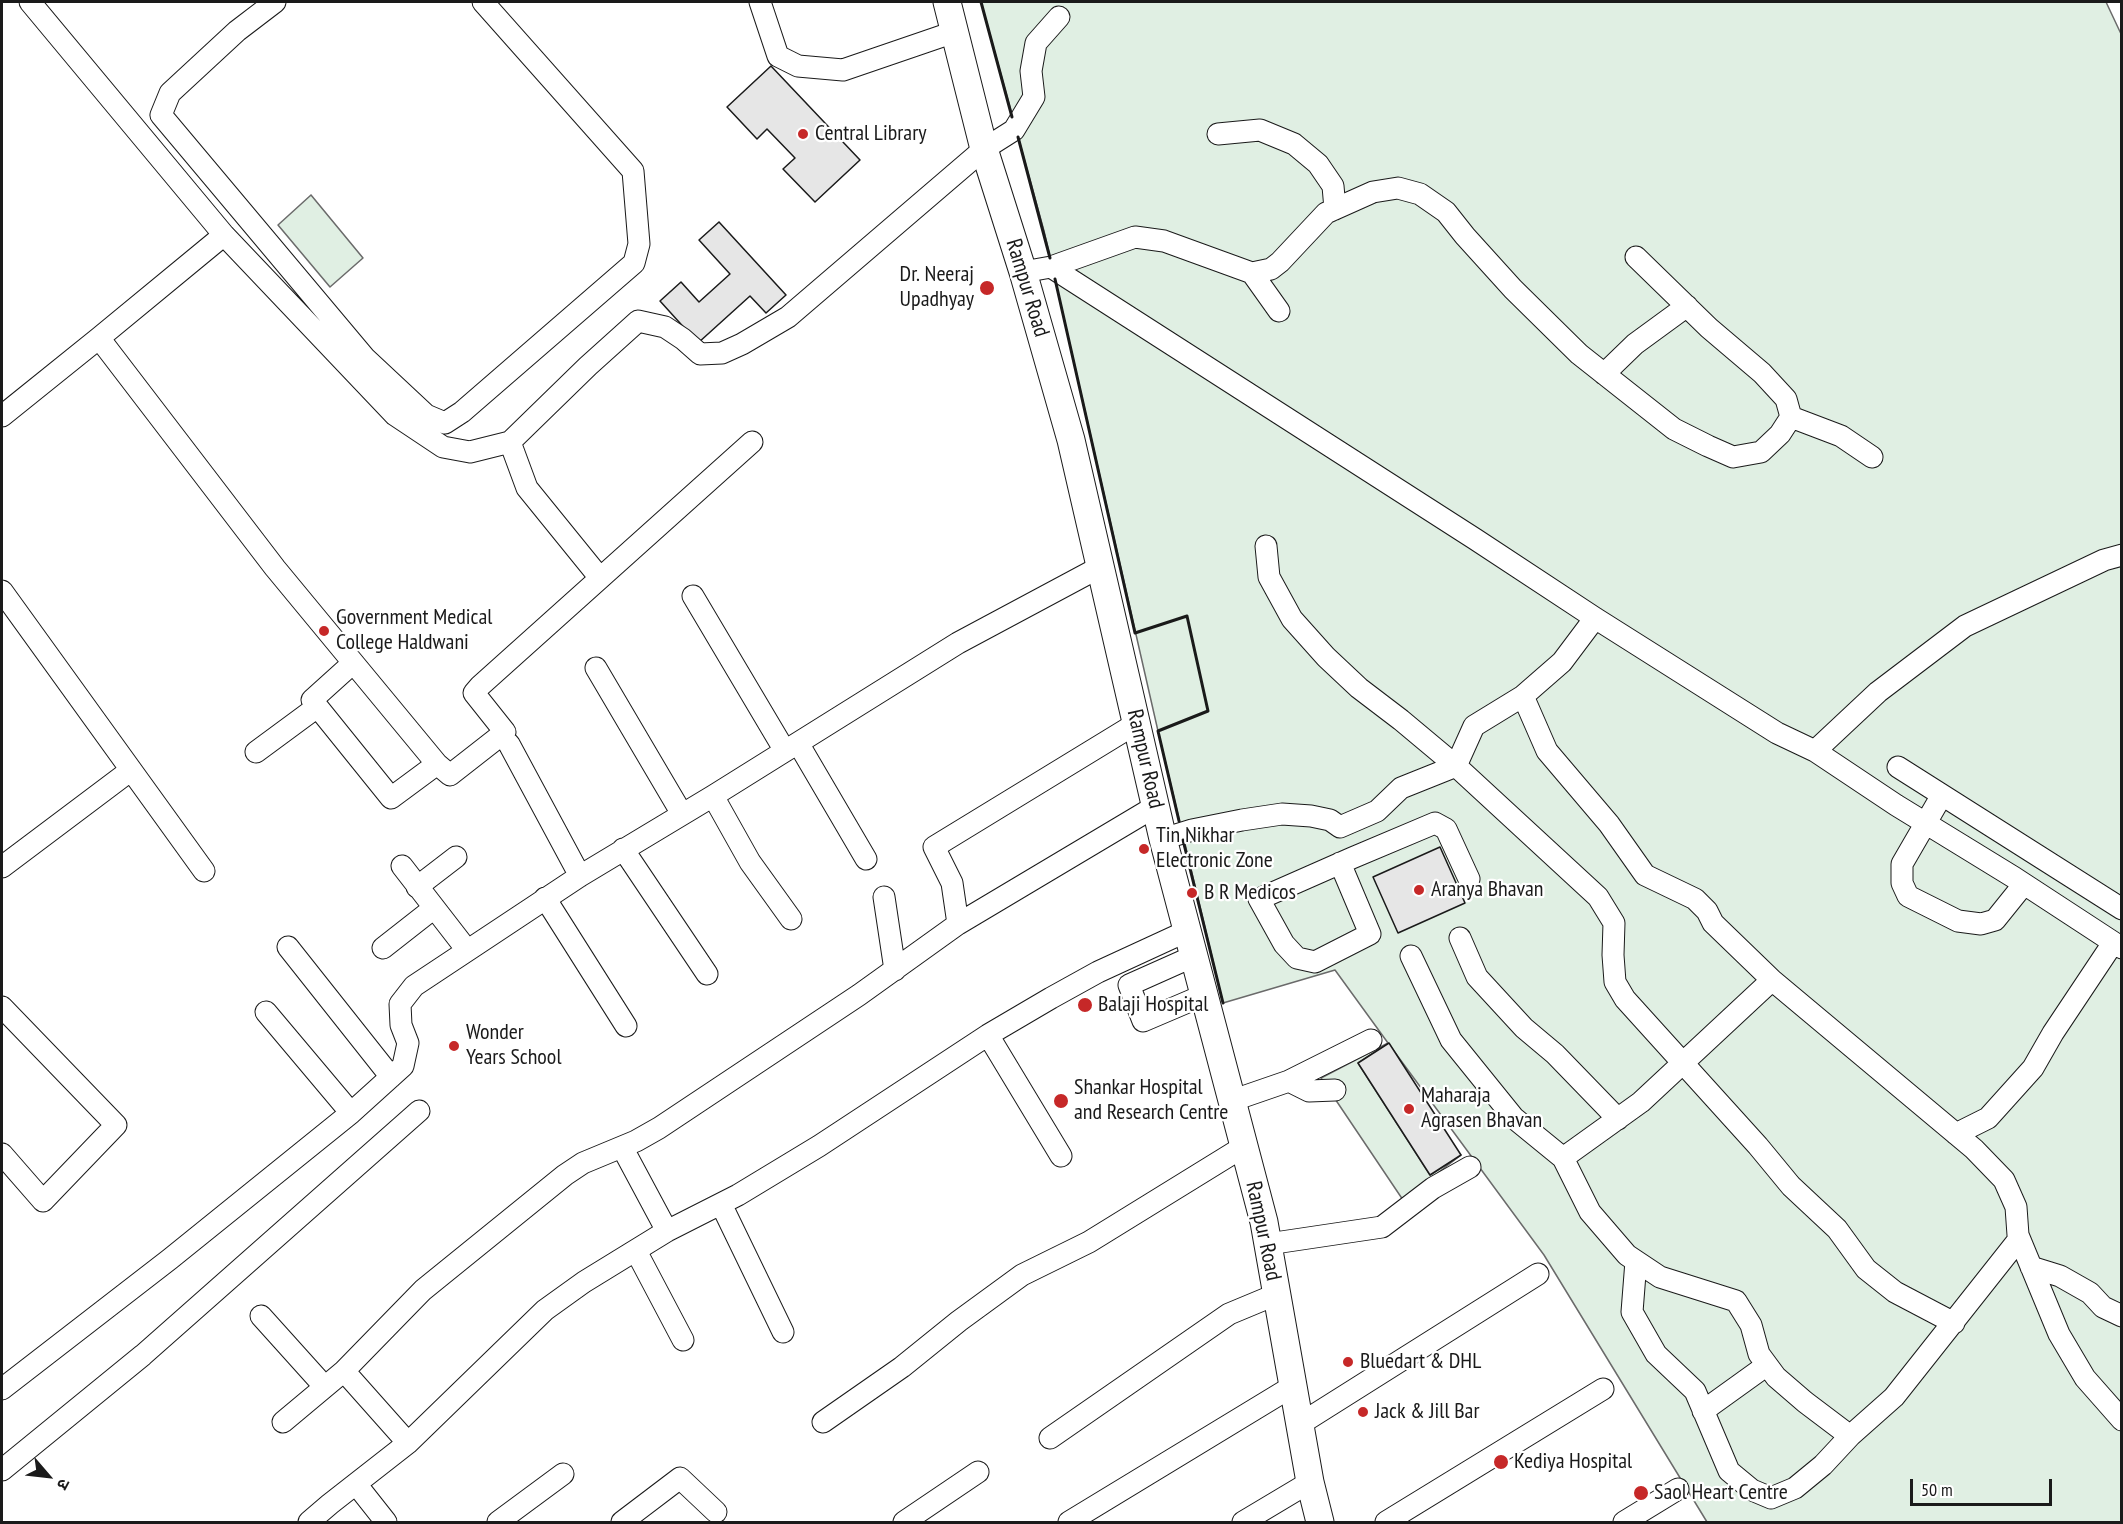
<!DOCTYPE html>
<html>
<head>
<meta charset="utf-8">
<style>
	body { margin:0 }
	#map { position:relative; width:2123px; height:1524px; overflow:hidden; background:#fff; font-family:"PT Sans Narrow","Noto Sans Devanagari",sans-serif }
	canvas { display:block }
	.frame { position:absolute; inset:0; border:3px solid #1a1a1a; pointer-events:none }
	.north { position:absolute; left:18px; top:1446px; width:60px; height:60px; -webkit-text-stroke:4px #fff; paint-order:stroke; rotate:118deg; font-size:16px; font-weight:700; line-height:24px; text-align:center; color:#1a1a1a }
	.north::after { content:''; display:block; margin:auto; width:21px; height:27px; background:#1a1a1a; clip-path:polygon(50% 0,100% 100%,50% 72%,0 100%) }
	.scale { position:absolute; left:1910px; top:1479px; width:142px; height:27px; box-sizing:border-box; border:3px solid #1a1a1a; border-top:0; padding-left:8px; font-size:18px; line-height:21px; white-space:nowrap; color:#1a1a1a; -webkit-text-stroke:4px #fff; paint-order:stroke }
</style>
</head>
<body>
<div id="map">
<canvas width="2123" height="1524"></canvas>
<div class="frame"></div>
<div class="north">उ</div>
<div class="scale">50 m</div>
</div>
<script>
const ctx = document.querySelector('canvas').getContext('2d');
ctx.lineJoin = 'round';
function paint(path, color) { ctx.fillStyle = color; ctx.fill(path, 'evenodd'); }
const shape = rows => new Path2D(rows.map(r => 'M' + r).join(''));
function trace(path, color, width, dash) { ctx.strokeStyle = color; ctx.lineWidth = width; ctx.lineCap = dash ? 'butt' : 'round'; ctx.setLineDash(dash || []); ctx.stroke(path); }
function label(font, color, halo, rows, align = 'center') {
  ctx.font = font + ' "PT Sans Narrow",sans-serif'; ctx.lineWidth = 4.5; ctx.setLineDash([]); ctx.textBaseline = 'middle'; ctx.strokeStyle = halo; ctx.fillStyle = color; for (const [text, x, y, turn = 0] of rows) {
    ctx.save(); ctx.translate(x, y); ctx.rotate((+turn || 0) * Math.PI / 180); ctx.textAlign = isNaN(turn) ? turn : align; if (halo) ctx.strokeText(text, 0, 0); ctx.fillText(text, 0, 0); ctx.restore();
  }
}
const green = shape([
	[981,2,2106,2,2122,36,2121,1522,1707,1522,1544,1255,1388,1043,1358,1063,1430,1175,1461,1155,1403,1200,1321,1078,1388,1043,1335,970,1223,1003,1158,731,1044,231,981,2],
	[311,195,363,258,330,287,278,225,311,195]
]);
paint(green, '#e0efe3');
trace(green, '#6a6a6a', 1.5);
const building = shape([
	[771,66,860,160,815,202,783,169,795,158,767,129,757,139,727,107,771,66],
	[719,222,786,295,766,313,750,296,698,343,660,301,681,282,699,302,730,274,699,240,719,222],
	[1440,847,1465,903,1398,933,1373,877,1440,847],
	[1389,1043,1461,1155,1430,1175,1358,1063,1389,1043]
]);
paint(building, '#e6e6e6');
trace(building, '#1a1a1a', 1.5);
const minor = shape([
	[30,2,224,235],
	[275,2,237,31,170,93,161,115,365,358,426,415,445,423,462,412,634,263,639,244,633,171,483,2],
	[760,2,778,56,798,66,843,70,954,32],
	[1218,134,1260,130,1294,144,1318,164,1333,186,1335,209],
	[1051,267,1135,237,1164,241,1252,273,1271,269,1280,262,1326,213,1373,192,1398,188,1420,194,1446,212,1465,236,1513,289,1579,354,1674,429,1708,446,1733,457,1761,452,1780,434,1791,417,1786,399,1762,373,1709,328,1636,257],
	[1023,272,1051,267,1475,539,1595,618,1777,733,1815,751,1896,805,2015,878,2122,948],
	[1252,273,1279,311],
	[99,338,275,568,437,764,450,775,505,732,474,693,480,686,752,442],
	[1604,374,1635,344,1687,306],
	[2,416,99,338,224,235,395,415,443,447,470,452,510,442,588,366,638,321,665,327,683,339,700,354,722,353,742,344,788,317,984,149,1014,130,1034,97,1031,71,1036,43,1059,17],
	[1791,417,1841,436,1872,457],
	[510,442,527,488,600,578],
	[1266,546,1269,577,1292,619,1326,657,1359,688,1401,720,1456,766,1598,897,1614,923,1613,955,1615,982,1625,999,1758,1146,1791,1186,1837,1229,1866,1269,1895,1292,1954,1323],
	[2,591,204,871],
	[693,596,785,751],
	[353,663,312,700,391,798,437,764],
	[596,668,682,814],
	[1523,696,1547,751,1609,824,1645,875,1695,899,1707,911,1713,923,1772,980,1974,1149,2004,1180,2016,1207,2018,1235,2059,1334,2085,1378,2122,1420],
	[798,743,866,859],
	[509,744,580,876],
	[1815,751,1878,692,1965,626,2104,560,2122,555],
	[256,752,317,707],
	[1898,767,2122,909],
	[1942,795,1902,864,1902,883,1908,896,1958,921,1981,924,1995,920,2024,884],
	[713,796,750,862,791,919],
	[1163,839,1192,830,1242,820,1282,814,1311,816,1330,820,1340,827,1377,811,1401,788,1456,766,1474,726,1523,696,1562,662,1595,618],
	[623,849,707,974],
	[1340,863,1370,934,1315,962,1297,958,1284,944,1259,899,1352,858,1435,823,1446,829,1469,879],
	[402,866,467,950],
	[2,867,131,770],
	[417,887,456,857],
	[884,897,895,970],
	[545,898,626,1026],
	[958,924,952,883,934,847,1137,723],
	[1460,938,1477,977,1524,1028,1555,1054,1618,1119],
	[288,947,391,1077],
	[383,948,434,908],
	[1194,956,1129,985,1143,1021,1204,995],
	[1411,956,1451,1040,1514,1118,1563,1158,1590,1212,1627,1255,1660,1277,1736,1301,1751,1325,1759,1354,1776,1377,1805,1402,1850,1436,1894,1397,2019,1239],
	[2,1007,116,1125,43,1201,2,1154],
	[266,1012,351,1113],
	[988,1035,1061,1156],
	[1289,1081,1309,1091,1335,1090],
	[1231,1101,1289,1081,1371,1040],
	[1956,1134,1988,1118,2033,1068,2053,1033,2113,943],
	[622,1147,667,1231],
	[1563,1158,1641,1102,1772,980],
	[721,1204,783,1332],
	[1268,1244,1382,1227,1433,1188,1470,1167],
	[636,1251,683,1340],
	[1636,1261,1632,1312,1656,1354,1695,1391,1729,1471,1752,1490,1771,1498,1795,1488,1823,1465,1850,1436],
	[2031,1267,2060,1276,2090,1293,2103,1307,2122,1316],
	[261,1316,324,1386],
	[344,1371,408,1443],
	[2,1389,170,1259,351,1113,403,1066,408,1043,401,1025,400,1004,414,986,580,876,713,796,958,643,1100,567],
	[1703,1411,1767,1365],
	[283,1422,344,1371,423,1290,565,1175,583,1163,636,1141,659,1128,859,995,958,924,1156,806],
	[823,1422,902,1367,959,1321,1022,1275,1089,1242,1243,1147],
	[1300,1424,1538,1274],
	[1050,1438,1229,1314,1277,1294],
	[2,1470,143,1355,419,1111],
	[356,1484,386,1522],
	[309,1522,330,1504,408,1443,545,1310,584,1282,667,1231,738,1195,819,1146,988,1035,1051,998,1098,972,1187,931],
	[498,1522,563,1474],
	[622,1522,680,1478,716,1512],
	[904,1522,978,1472],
	[1069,1522,1293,1386],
	[1243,1522,1310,1482],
	[1386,1522,1603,1389],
	[1624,1522,1678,1489]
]);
const major = shape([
	[947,2,984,149,1023,272,1071,440,1163,839,1264,1222,1310,1482,1320,1522]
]);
trace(minor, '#1a1a1a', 23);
trace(major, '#1a1a1a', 29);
trace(minor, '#fff', 21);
trace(major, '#fff', 27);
trace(shape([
	[981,2,1012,117],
	[1018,137,1050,258],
	[1055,279,1135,633,1187,616,1208,711,1158,731,1179,821],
	[1183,840,1223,1003]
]), '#1a1a1a', 3);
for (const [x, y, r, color] of [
	[803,134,6,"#c62828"],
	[987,288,8,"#c62828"],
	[324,631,6,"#c62828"],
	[1144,849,6,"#c62828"],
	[1419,890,6,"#c62828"],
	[1192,893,6,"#c62828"],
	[1085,1005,8,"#c62828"],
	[454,1046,6,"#c62828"],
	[1061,1101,8,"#c62828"],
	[1409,1109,6,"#c62828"],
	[1348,1362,6,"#c62828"],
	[1363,1412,6,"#c62828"],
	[1501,1462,8,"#c62828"],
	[1641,1493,8,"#c62828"]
]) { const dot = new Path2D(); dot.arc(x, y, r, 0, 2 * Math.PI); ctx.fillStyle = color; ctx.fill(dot); trace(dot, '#fff', 2); }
label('22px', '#1a1a1a', '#fff', [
	["Central Library",815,134],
	["Dr. Neeraj",974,275,"right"],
	["Upadhyay",974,300,"right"],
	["Government Medical",336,618],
	["College Haldwani",336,643],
	["Tin Nikhar",1156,836],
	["Electronic Zone",1156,861],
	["Aranya Bhavan",1431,890],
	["B R Medicos",1204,893],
	["Balaji Hospital",1098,1005],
	["Wonder",466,1033],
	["Years School",466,1058],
	["Shankar Hospital",1074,1088],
	["and Research Centre",1074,1113],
	["Maharaja",1421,1096],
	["Agrasen Bhavan",1421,1121],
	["Bluedart & DHL",1360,1362],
	["Jack & Jill Bar",1375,1412],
	["Kediya Hospital",1514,1462],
	["Saol Heart Centre",1654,1493]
], 'left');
label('22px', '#1a1a1a', '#fff', [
	["Rampur Road",1027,288,73],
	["Rampur Road",1145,759,77],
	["Rampur Road",1263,1231,78]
]);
</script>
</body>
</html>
